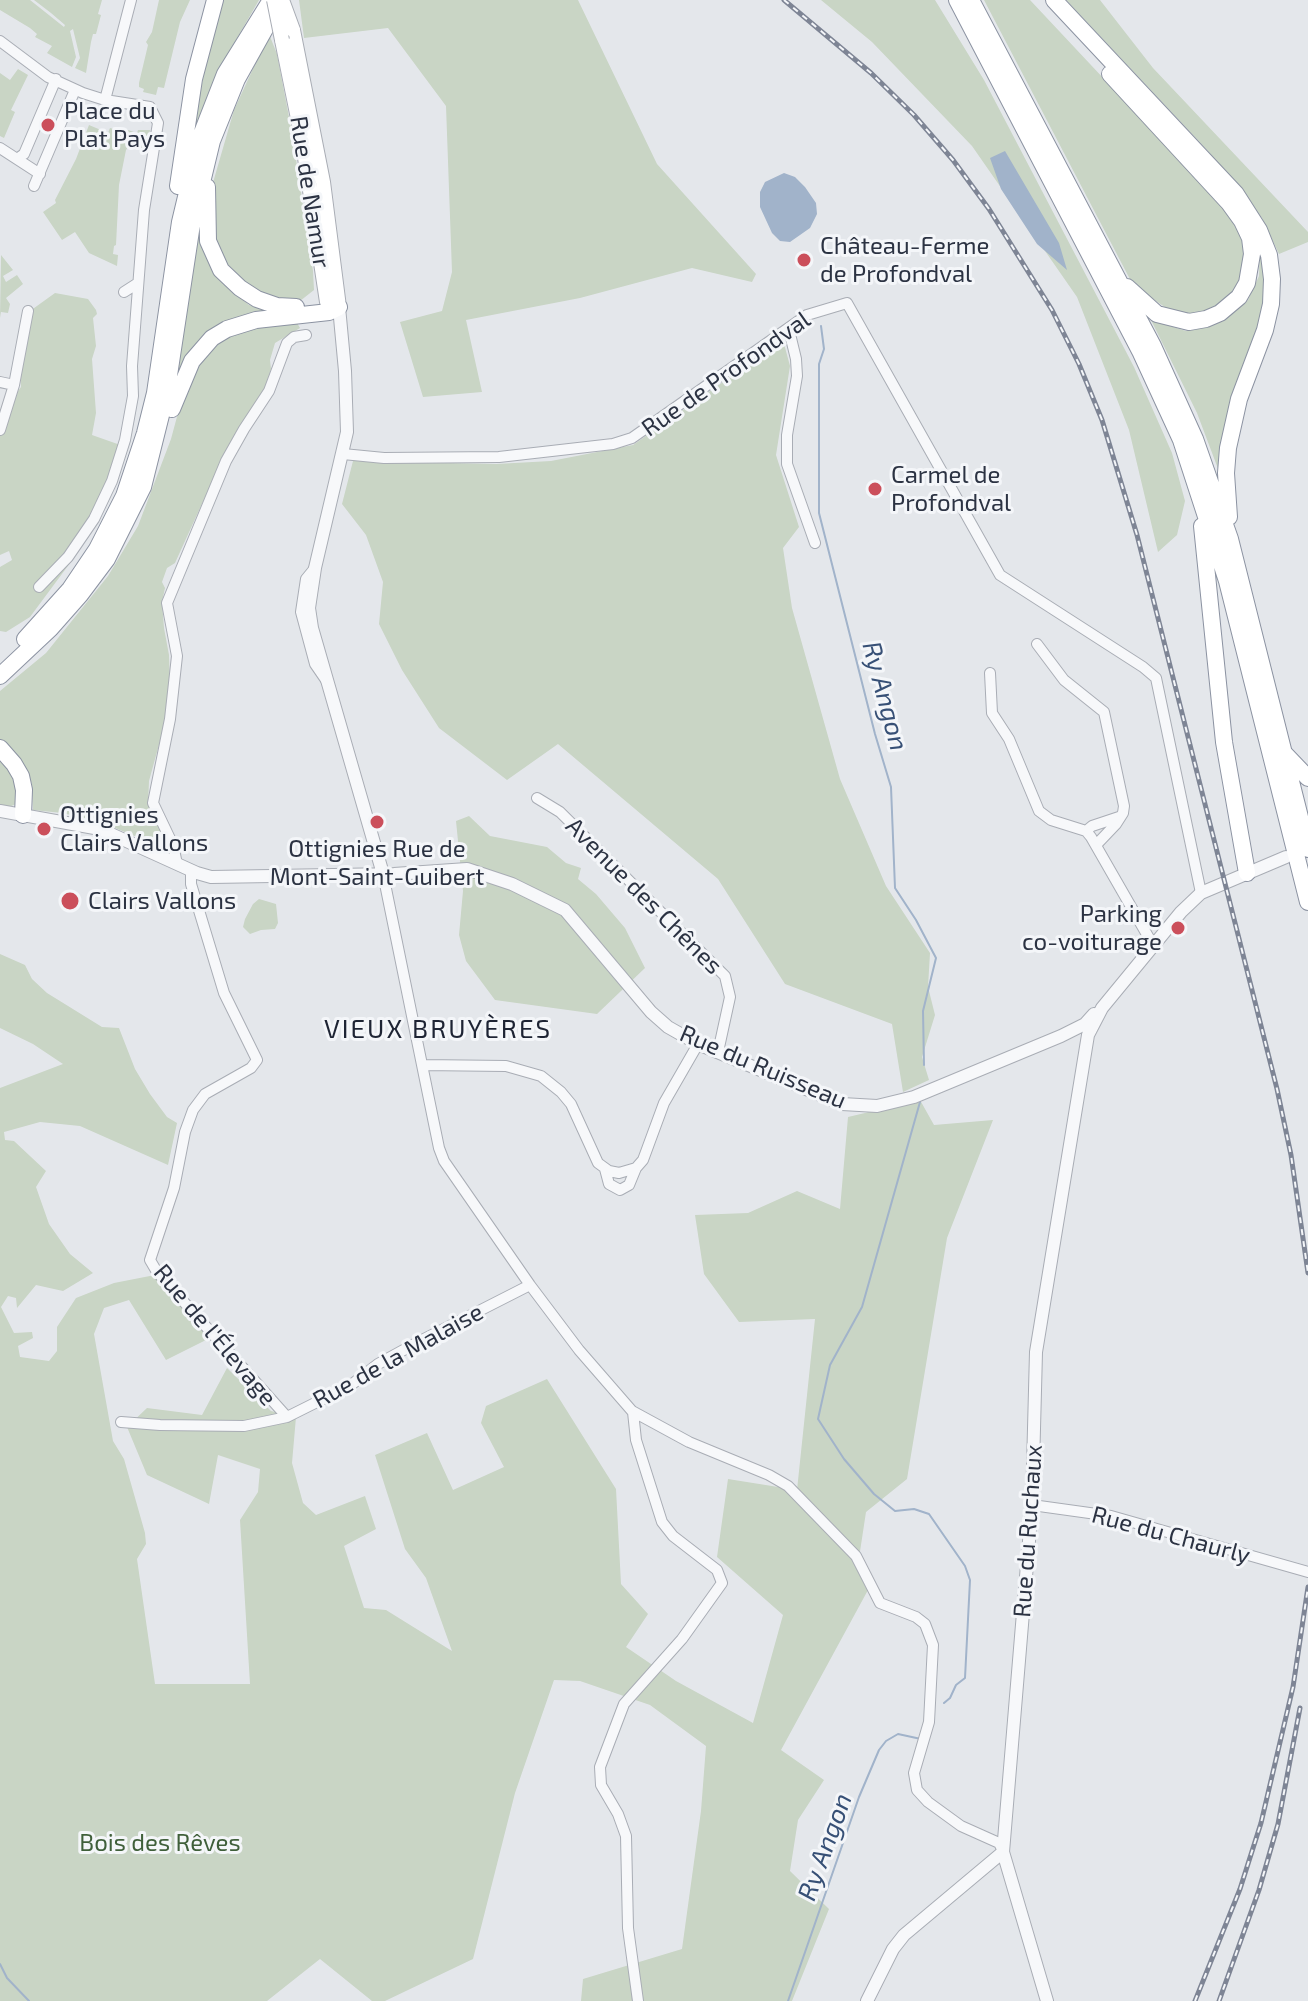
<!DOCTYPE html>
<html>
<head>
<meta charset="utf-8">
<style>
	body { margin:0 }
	canvas { display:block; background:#e4e7eb }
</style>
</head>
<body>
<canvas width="1308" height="2001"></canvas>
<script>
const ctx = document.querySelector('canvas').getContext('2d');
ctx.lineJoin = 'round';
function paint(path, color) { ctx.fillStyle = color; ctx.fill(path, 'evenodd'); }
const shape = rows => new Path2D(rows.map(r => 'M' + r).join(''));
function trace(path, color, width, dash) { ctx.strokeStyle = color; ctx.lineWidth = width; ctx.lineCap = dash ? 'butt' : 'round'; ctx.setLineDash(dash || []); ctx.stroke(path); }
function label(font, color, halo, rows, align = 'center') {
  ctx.font = font + ' "Exo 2",sans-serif'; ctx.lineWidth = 6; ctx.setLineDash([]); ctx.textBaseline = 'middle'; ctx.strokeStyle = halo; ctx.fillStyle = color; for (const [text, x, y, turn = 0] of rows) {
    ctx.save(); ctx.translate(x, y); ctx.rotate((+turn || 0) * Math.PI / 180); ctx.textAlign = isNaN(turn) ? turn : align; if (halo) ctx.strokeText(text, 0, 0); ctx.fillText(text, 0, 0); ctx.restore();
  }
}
paint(shape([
	[0,0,30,0,64,27,65,25,51,13,34,0,102,0,98,14,101,15,96,34,93,34,91,42,86,73,75,68,80,58,73,29,70,31,76,57,72,67,47,53,52,46,35,37,37,34,30,28,0,10],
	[159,0,190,0,180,22,164,88,158,87,156,95,143,92,144,89,139,87,139,83,148,45,146,42,152,32],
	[224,0,259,0,232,47,209,93,191,143,211,36],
	[299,0,578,0,657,164,756,274,752,282,692,268,580,298,466,320,482,392,423,397,400,322,442,311,452,272,446,106,388,28,304,38],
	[821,0,935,0,984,80,1134,367,1172,453,1185,501,1177,535,1158,552,1129,430,1077,297,972,146,872,42],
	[984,0,1030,0,1211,193,1240,230,1245,259,1239,285,1218,308,1187,315,1169,310,1133,285],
	[1066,0,1100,0,1153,68,1308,232,1308,242,1279,254,1262,218,1208,151],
	[269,34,277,54,292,133,313,271,314,290,300,301,271,298,242,283,222,258,212,238,212,186,234,110],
	[18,69,28,75,11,110,15,112,4,138,0,136,0,73,10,80],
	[89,125,108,133,110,128,118,130,119,127,137,133,138,130,150,130,146,149,129,146,126,150,119,185,116,245,114,246,113,254,118,255,117,266,89,253,75,232,62,240,43,212,56,203,55,200,76,159],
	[201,209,207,255,222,282,249,305,283,311,230,321,175,381],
	[1260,246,1266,280,1264,314,1220,474,1197,413,1151,320,1186,331,1221,321,1248,300,1259,276],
	[1,255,13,270,3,276,6,282,17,275,23,284,6,298,10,304,8,313,1,312,0,318],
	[55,293,88,299,96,310,97,314,93,318,96,346,92,359,96,413,92,435,126,447,73,559,30,617,6,632,0,631,0,567,12,560,9,551,0,555,0,436,13,398,21,387,20,373,30,311],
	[296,321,300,328,275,343,270,360,271,369,264,390,226,451,175,563,167,568,162,582,165,588,162,602,164,628,169,655,170,686,166,719,149,781,148,805,165,840,176,853,98,821,62,813,33,810,32,784,27,770,0,742,0,691,46,653,108,576,138,526,171,439,185,387,202,357,223,338,255,328],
	[783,340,790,366,776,455,799,527,783,548,792,608,840,779,886,886,930,953,928,987,935,1015,922,1057,929,1080,903,1092,892,1024,785,984,718,879,558,744,507,780,439,728,402,670,379,624,383,582,366,535,342,504,353,461,496,464,551,461,633,445],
	[0,755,18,782,16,804,7,808,0,806],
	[469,816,490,836,547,847,566,863,581,868,578,879,596,894,625,928,645,968,597,1014,495,1000,466,961,459,935,463,891,456,821],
	[259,899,276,904,278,923,275,929,261,930,250,934,243,927,245,919,253,904],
	[0,954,25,965,32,979,47,993,102,1027,119,1028,135,1069,150,1094,167,1117,177,1123,168,1165,80,1126,40,1122,4,1132,5,1140,14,1141,46,1171,36,1187,49,1224,70,1254,93,1273,63,1291,36,1285,17,1308,16,1298,8,1296,1,1307,14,1333,32,1332,33,1338,18,1346,20,1357,49,1361,57,1351,57,1327,76,1298,114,1283,155,1275,210,1338,166,1360,129,1300,104,1308,94,1334,113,1441,124,1459,145,1533,146,1544,137,1559,155,1684,250,1684,240,1520,258,1492,260,1469,218,1455,209,1504,147,1475,127,1427,147,1408,202,1415,227,1368,271,1411,296,1417,292,1463,303,1503,316,1515,365,1496,376,1529,344,1546,364,1608,386,1610,452,1651,426,1578,405,1549,375,1455,427,1433,453,1490,504,1467,481,1423,486,1406,547,1379,616,1489,621,1584,648,1614,626,1647,676,1681,753,1723,783,1615,717,1557,728,1479,797,1490,815,1319,739,1322,704,1274,695,1215,748,1213,797,1191,840,1209,848,1117,920,1100,934,1125,993,1120,947,1238,907,1479,866,1512,859,1558,868,1590,781,1750,824,1780,798,1820,790,1871,829,1909,792,2001,581,2001,583,1979,682,1949,701,1811,706,1746,650,1705,580,1681,554,1680,515,1793,473,1959,385,2001,372,2001,320,1959,267,2001,0,2001,0,1088,63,1064,33,1044,0,1028]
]), '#c9d5c5');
paint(shape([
	[1005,151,1059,243,1067,270,1037,244,1001,189,990,158],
	[784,173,795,177,805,187,816,203,817,214,810,228,790,242,780,241,772,233,760,207,760,192,765,182]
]), '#a1b3ca');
trace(shape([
	[821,326,824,349,819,364,819,513,875,734,891,787,895,888,916,920,936,958,923,1011,924,1065],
	[920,1102,862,1307,830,1365,818,1419,844,1459,874,1494,895,1511,914,1509,929,1514,965,1566,970,1580,965,1678,956,1685,950,1698,944,1703],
	[0,1964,7,1978,29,2001],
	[788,2001,859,1797,879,1750,886,1741,898,1734,921,1739]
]), '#a1b3ca', 2);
const minor = shape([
	[0,41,48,77,83,93,105,100,150,107,158,123,144,210,132,366,133,396,125,440,112,481,94,519,68,557,39,587],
	[105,100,131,0],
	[0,148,40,174],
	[17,159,24,154,56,79],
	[34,186,75,90],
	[124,292,138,283],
	[789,330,796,359,797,376,787,435,787,464,815,543],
	[0,382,14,385],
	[0,430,14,385,28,311],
	[343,454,384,458,499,457,613,444,632,438,807,315,847,303,1000,575,1143,667,1156,678,1201,893],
	[315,568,306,579,301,612,315,664,326,680],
	[1037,644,1064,680,1104,712,1124,806,1123,813,1116,824,1096,845],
	[990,673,992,713,1009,739,1039,811,1051,820,1086,831,1091,837,1153,945],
	[537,798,560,812,725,976,730,997,718,1052],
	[1086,831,1092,826,1119,817],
	[177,864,173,845,153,803,170,719,177,656,167,603,226,461,244,429,269,391,287,343,294,337,306,335],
	[191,870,191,884,224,993,257,1060,251,1068,205,1094,193,1110,185,1132,174,1188,150,1260,157,1272,287,1417],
	[383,874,439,1148,444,1161,530,1285,579,1350,632,1411,689,1442,769,1475,788,1486,856,1556,880,1603,916,1617,925,1624,933,1645,929,1722,914,1773,917,1790,928,1802,961,1826,999,1843,1003,1851],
	[422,1065,506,1066,541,1076,561,1092,571,1104,598,1163,609,1171,619,1173,636,1168,643,1160,664,1103,698,1044],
	[605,1169,609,1184,620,1190,629,1185,636,1168],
	[633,1412,636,1440,662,1522,673,1536,717,1570,722,1583,682,1639,624,1704,600,1767,601,1785,618,1814,626,1836,628,1928,638,2001],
	[121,1422,160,1425,244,1426,287,1417,351,1385,378,1364,420,1341,530,1285],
	[1032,1505,1111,1516,1308,1572]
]);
const tertiary = shape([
	[339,307,345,371,347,432,315,568,309,608,312,628,383,874],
	[0,811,100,829,197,873,211,877,394,874,467,869,512,884,565,910,651,1012,668,1027,698,1044,842,1104,877,1106,914,1097,1061,1036,1085,1024,1094,1014],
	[867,2001,893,1949,904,1935,1003,1852],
	[1047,2001,1003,1852,1032,1505,1036,1352,1088,1035,1102,1008,1181,912,1201,893,1286,857]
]);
const secondary = shape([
	[293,30,323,182,339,307],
	[282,40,302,138,327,302]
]);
const trunk = shape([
	[957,0,1140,351,1181,440,1227,581,1308,902],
	[971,0,1153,346,1195,439,1230,539,1308,849],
	[1054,0,1236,194,1259,230,1269,255,1272,279,1271,304,1265,330,1239,399,1228,448,1226,473,1229,517],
	[1110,74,1229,203,1242,221,1250,238,1252,254,1247,283,1239,297,1220,313,1206,319,1189,322,1157,314,1127,287],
	[178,186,194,79,215,0],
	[207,187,208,241,221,270,240,288,257,299,277,306,296,307],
	[172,409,192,361,212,338,227,329,256,320,329,312,339,307],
	[1202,526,1224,742,1247,873],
	[25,639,70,589,97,549,124,496,145,433,155,393,180,222,200,138,225,74,271,0],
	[0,676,50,629,80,595,107,559,143,487,166,395,192,224,212,141,237,79,266,27,282,5],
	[0,748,14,764,21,776,24,790,23,815],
	[1285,754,1308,778]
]);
trace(minor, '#a9adb5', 12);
trace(tertiary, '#a9adb5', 14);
trace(secondary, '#a9adb5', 16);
trace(trunk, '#8c93a2', 18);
trace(minor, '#f7f8fa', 10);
trace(tertiary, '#f7f8fa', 12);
trace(secondary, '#fff', 14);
trace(trunk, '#fff', 16);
const rail = shape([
	[784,0,871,73,914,115,953,160,989,209,1052,310,1079,364,1102,420,1137,535,1277,1089,1291,1155,1308,1273],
	[1195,2001,1240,1889,1261,1823,1293,1687,1308,1587],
	[1219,2001,1259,1890,1278,1824,1300,1708]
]);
trace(rail, '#7e8595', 5);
trace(rail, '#f4f6f9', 2, [6]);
const secondaryBridge = shape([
	[274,0,282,40],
	[282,0,293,30]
]);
trace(secondaryBridge, '#a9adb5', 16, []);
trace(secondaryBridge, '#fff', 14);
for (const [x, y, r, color] of [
	[48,125,8,"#cb4f5b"],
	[804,260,8,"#cb4f5b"],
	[875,489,8,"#cb4f5b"],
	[377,822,8,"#cb4f5b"],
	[44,829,8,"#cb4f5b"],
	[70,901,10,"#cb4f5b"],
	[1178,928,8,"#cb4f5b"]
]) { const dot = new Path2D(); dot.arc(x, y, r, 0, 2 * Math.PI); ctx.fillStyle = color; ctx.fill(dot); trace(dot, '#f4f6f9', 3); }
label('24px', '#2c3343', '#f4f6f9', [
	["Place du",64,111],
	["Plat Pays",64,139],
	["Château-Ferme",820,246],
	["de Profondval",820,274],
	["Carmel de",891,475],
	["Profondval",891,503],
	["Ottignies",60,815],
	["Clairs Vallons",60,843],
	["Ottignies Rue de",377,849,"center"],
	["Mont-Saint-Guibert",377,877,"center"],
	["Clairs Vallons",88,901],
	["Parking",1162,914,"right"],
	["co-voiturage",1162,942,"right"]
], 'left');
label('24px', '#2c3343', '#f4f6f9', [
	["Rue de Namur",310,192,81],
	["Rue de Profondval",726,374,-35],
	["Avenue des Chênes",644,896,45],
	["Rue du Ruisseau",763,1067,23],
	["Rue de l'Élevage",215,1335,50],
	["Rue de la Malaise",398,1356,-29],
	["Rue du Ruchaux",1028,1531,-86],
	["Rue du Chaurly",1171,1535,15]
]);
label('24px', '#3f5f3a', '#f4f6f9', [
	["Bois des Rêves",160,1843]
]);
label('italic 26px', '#375076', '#f4f6f9', [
	["Ry Angon",885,696,75],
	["Ry Angon",825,1847,-70]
]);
ctx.letterSpacing = '2px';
label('26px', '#1e2434', '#f4f6f9', [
	["VIEUX BRUYÈRES",438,1029]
]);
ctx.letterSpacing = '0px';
</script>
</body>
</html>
